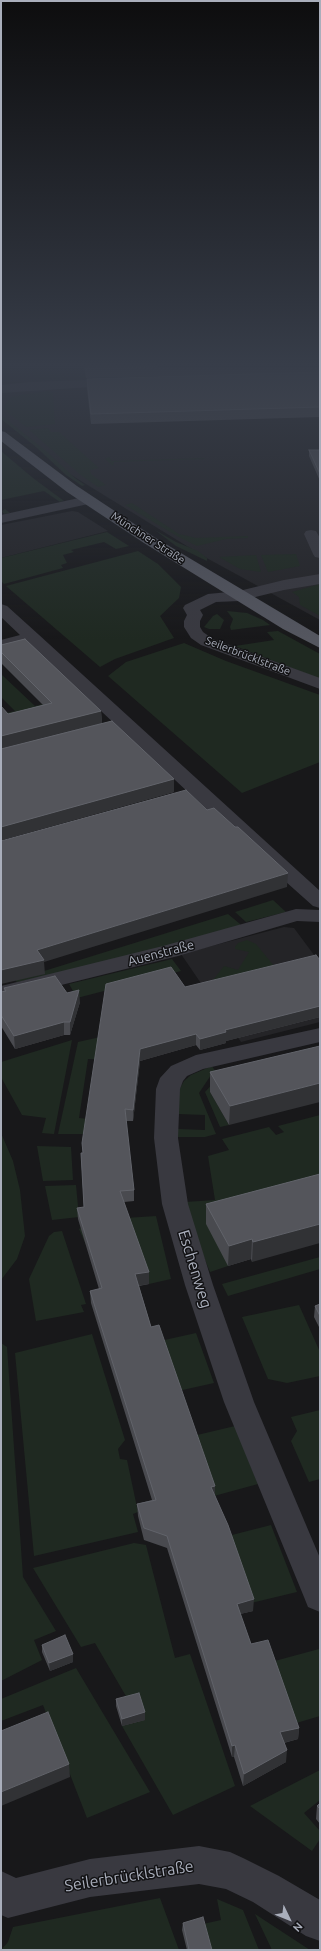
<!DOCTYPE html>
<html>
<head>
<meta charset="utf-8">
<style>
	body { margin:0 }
	#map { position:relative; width:321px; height:1951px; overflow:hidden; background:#18181a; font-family:Ubuntu,sans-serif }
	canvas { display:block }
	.frame { position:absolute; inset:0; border:2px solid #a9aebb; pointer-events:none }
	.north { position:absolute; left:269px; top:1899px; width:40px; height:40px; -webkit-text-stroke:3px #131315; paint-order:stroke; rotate:133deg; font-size:11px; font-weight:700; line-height:16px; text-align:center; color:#a9aebb }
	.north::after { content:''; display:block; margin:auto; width:14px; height:18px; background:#a9aebb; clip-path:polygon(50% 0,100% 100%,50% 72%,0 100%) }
</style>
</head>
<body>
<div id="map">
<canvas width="321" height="1951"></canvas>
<div class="frame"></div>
<div class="north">N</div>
</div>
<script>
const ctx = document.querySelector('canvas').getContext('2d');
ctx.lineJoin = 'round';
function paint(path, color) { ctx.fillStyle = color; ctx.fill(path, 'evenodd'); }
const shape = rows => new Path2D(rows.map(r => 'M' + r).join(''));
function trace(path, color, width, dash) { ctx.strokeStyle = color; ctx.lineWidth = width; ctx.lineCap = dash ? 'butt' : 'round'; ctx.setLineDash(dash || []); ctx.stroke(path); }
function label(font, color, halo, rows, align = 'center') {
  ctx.font = font + ' Ubuntu,sans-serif'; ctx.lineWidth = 3; ctx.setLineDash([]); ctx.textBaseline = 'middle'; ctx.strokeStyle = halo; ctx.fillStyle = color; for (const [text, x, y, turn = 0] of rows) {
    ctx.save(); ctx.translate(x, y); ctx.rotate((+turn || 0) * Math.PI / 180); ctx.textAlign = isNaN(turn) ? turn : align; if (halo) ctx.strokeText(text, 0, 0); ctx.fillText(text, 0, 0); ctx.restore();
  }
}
paint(shape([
	[1,367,320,367,320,620,203,556,68,473,1,418],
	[72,511,78,512,108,531,1,558,1,525],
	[284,927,294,928,320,963,320,1022,241,1042,181,954]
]), '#242427');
paint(shape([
	[32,367,51,367,52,373,62,373,64,377,138,374,175,376,40,379,33,376],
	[48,391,53,393,55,424,26,427,7,412,4,407,8,400,14,396],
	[1,415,45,450,75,478,85,485,82,486,66,475,36,447,1,419],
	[48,428,51,432,59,432,99,468,90,470,91,474,106,485,98,487,82,476,29,430],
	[1,451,33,478,64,501,5,514,3,513,2,511,5,509,10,513,60,502,44,491,1,500],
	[109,457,112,461,204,458,205,459,114,462,113,466,105,459],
	[132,503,179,534,196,538,248,536,248,538,226,539,197,546,175,535,125,505],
	[155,530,176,542,198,551,207,558,207,561,176,546],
	[107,532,129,546,116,549,104,542,71,550,74,552,63,555,67,563,61,565,63,568,4,584,1,581,1,558],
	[138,551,158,564,181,587,179,598,160,616,174,638,115,659,100,667,6,586],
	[296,554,300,566,268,572,261,555],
	[256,555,261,572,240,569,219,557],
	[320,584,320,616,300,605,299,597,292,592],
	[227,611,247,613,263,620,270,625,231,630,230,627,233,619],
	[217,614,224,620,220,629,209,629,204,627,213,616],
	[278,631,320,654,320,679,235,646,274,640,267,632],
	[184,643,226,661,320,695,320,762,242,793,108,676,126,662],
	[1,674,35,706,76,696,33,712,57,735,44,739,1,714,15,711,1,697],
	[273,900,286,912,246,922,235,912],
	[228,914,240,924,240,928,56,974,17,982,15,980],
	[247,940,256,944,279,972,213,980,224,966,238,970,249,952,235,949,235,947,238,943],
	[172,959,181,971,77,998,69,984],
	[136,1029,152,1053,140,1061,88,1059,79,1118,88,1119,96,1134,58,1134,78,1042],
	[72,1040,54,1134,42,1133,46,1118,22,1115,1,1077,1,1062],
	[212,1066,217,1074,211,1075,199,1093,216,1134,205,1137,177,1137,178,1129,205,1130,205,1115,178,1114,178,1092,184,1081,191,1075],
	[217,1079,210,1092,229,1125,220,1127,205,1092],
	[320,1115,320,1193,228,1266,210,1272,188,1219,185,1202,215,1200,208,1156,229,1150,222,1139,269,1127,276,1135,284,1132,278,1126],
	[1,1133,13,1161,20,1190,25,1236,17,1259,1,1280],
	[37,1146,71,1147,73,1180,43,1181],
	[76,1185,79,1217,52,1220,45,1186],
	[156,1216,171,1279,149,1284,132,1236,86,1245,79,1229,81,1228,80,1221],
	[62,1231,86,1304,81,1305,84,1312,36,1321,29,1279,49,1236,54,1232],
	[320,1257,320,1269,228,1296,222,1284],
	[299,1305,320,1352,320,1376,287,1383,268,1379,242,1317],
	[196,1333,214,1383,178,1391,160,1341],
	[92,1334,125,1440,118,1449,120,1459,127,1460,138,1512,133,1514,138,1532,34,1556,15,1353],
	[1,1343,7,1347,23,1577,56,1631,34,1640,42,1660,1,1681],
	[320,1410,320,1479,309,1482,291,1441,297,1431,291,1417],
	[235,1426,258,1484,214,1496,193,1436],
	[271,1525,297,1592,251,1603,228,1536],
	[134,1543,146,1545,175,1658,190,1654,235,1786,173,1815,122,1726,145,1720,130,1703,95,1643,81,1647,33,1568],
	[319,1649,320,1716,293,1724,271,1662],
	[76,1668,150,1792,87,1818,43,1705,1,1721,1,1699],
	[320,1770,320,1800,304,1813,320,1831,320,1839,312,1851,250,1806],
	[160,1898,179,1950,1,1950,8,1942,13,1927],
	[217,1899,243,1910,259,1950,210,1950,203,1924,221,1920],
	[255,1914,310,1950,272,1950]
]), '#1f2921');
paint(shape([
	[117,379,123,383,121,385,1,393,1,385,30,382,117,379],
	[88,496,93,497,95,500,93,503,1,523,1,515,88,496],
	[311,530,316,531,320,538,320,558,315,557,313,554,304,534,306,531,311,530],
	[320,574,320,584,284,590,239,601,216,602,200,610,203,615,200,621,200,627,203,632,213,639,320,678,320,689,201,645,191,638,184,627,184,621,187,615,183,608,185,605,208,594,239,591,284,580,320,574],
	[1,604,7,606,38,634,320,891,320,908,313,906,248,848,28,643,1,650,1,640,20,635,1,617,1,604],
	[296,909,320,910,320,922,297,921,178,956,1,1000,1,986,163,946,296,909],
	[320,1028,320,1042,203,1069,187,1076,183,1081,180,1089,178,1138,188,1204,213,1285,254,1402,320,1558,320,1612,308,1607,304,1597,224,1402,185,1285,162,1204,154,1138,156,1089,160,1078,171,1066,196,1055,320,1028],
	[199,1846,230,1852,243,1858,279,1876,320,1900,320,1941,306,1936,253,1902,226,1889,199,1884,90,1897,8,1918,1,1915,1,1871,16,1878,90,1859,199,1846]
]), '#393940');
paint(shape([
	[1,431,5,432,77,486,154,537,320,636,320,648,283,629,144,543,67,492,1,441,1,431]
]), '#54565f');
paint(shape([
	[84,367,320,367,320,417,91,424,87,389,87,379,215,375,86,378],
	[309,450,320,450,320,481,309,456],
	[25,639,101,711,102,723,54,736,112,721,174,779,174,792,1,840,1,706,8,714,43,705,1,663,1,645],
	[320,960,320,1017,226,1041,226,1043,200,1050,196,1045,140,1061,133,1121,126,1121,134,1190,134,1201,124,1202,149,1284,139,1286,151,1327,215,1486,215,1496,253,1611,240,1614,251,1644,299,1728,298,1739,284,1743,286,1762,243,1786,234,1757,232,1757,167,1548,144,1540,138,1516,137,1504,152,1500,91,1303,90,1291,99,1289,78,1219,77,1208,84,1207,81,1153,83,1153,82,1143,185,987],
	[4,988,67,993,80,1002,70,1035,64,1035,15,1049,1,1026,1,992,4,992],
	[320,1046,229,1125,210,1092,210,1072],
	[320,1174,252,1262,251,1259,228,1266,206,1224,206,1204],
	[320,1304,320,1329,314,1317,315,1306],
	[42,1645,73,1662,50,1671,42,1652],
	[116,1699,145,1712,145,1720,122,1726,116,1706],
	[320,1803,320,1824,316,1819,317,1806],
	[183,1923,212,1950,187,1950,182,1930]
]), '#494a4f');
paint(shape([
	[101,711,102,723,1,749,1,736],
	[174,779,174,792,1,840,1,827],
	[288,873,287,887,44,962,45,974,1,984,1,970,37,950],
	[79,990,80,1002,70,1035,70,1022],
	[320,1006,320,1017,226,1041,226,1043,200,1050,200,1039,225,1030],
	[64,1022,64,1035,15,1049,14,1036],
	[196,1034,196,1045,140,1061,133,1121,133,1110,140,1049],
	[320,1083,320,1102,229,1125,230,1106],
	[320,1224,320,1243,252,1262,253,1242],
	[252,1239,251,1259,228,1266,229,1246],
	[149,1272,149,1284,136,1286,135,1274],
	[215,1486,215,1498,211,1487],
	[254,1599,253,1611,236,1615,237,1604],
	[73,1654,73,1662,50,1671,49,1663],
	[145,1712,145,1720,122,1726,122,1719],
	[299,1728,298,1739,279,1744,280,1732],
	[235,1745,234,1757,232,1757,232,1746],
	[287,1750,286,1762,243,1786,244,1774],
	[69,1764,70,1777,1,1806,1,1792]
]), '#313235');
const building = shape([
	[85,367,157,367,85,369,85,367],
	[320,372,320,407,91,414,87,379,320,372],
	[309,450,320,450,320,474,309,450],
	[25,639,101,711,1,736,1,706,8,714,52,703,1,652,1,645,25,639],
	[112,721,174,779,1,827,1,749,112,721],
	[186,790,207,810,214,808,235,827,238,827,288,873,37,950,44,960,1,970,1,841,186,790],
	[316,955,320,960,320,1006,225,1030,226,1032,200,1039,196,1034,140,1049,133,1110,125,1109,134,1190,120,1191,149,1272,135,1274,151,1327,159,1325,215,1486,211,1487,228,1525,254,1599,237,1604,251,1644,268,1640,299,1728,280,1732,287,1750,244,1774,235,1745,232,1746,167,1536,144,1528,137,1504,156,1500,90,1291,102,1288,77,1208,84,1207,81,1153,83,1153,82,1143,106,984,171,967,185,987,316,955],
	[55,976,67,993,79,990,70,1022,64,1022,14,1036,1,1015,1,992,6,991,4,988,55,976],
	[320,1046,320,1083,230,1106,210,1072,320,1046],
	[320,1174,320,1224,253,1242,252,1239,229,1246,206,1204,320,1174],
	[320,1304,320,1316,315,1306,320,1304],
	[65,1635,73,1654,49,1663,42,1645,65,1635],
	[139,1693,145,1712,122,1719,116,1699,139,1693],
	[48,1712,69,1764,1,1792,1,1731,48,1712],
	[320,1803,320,1809,317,1806,320,1803],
	[203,1917,212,1950,189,1950,183,1923,203,1917]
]);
paint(building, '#54555b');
trace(building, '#61636a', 1);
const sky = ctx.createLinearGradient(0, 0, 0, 640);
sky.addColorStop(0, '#0d0d0e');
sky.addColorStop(0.57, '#373d49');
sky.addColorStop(1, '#373d4900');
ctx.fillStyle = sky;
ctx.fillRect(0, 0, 321, 640);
label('11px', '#a9aebb', '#131315', [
	["Münchner Straße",148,538,33],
	["Seilerbrücklstraße",248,656,21]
]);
label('13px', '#a9aebb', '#131315', [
	["Auenstraße",161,953,-15]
]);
label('16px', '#a9aebb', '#131315', [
	["Eschenweg",195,1269,73],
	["Seilerbrücklstraße",129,1876,-9]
]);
</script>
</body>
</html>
